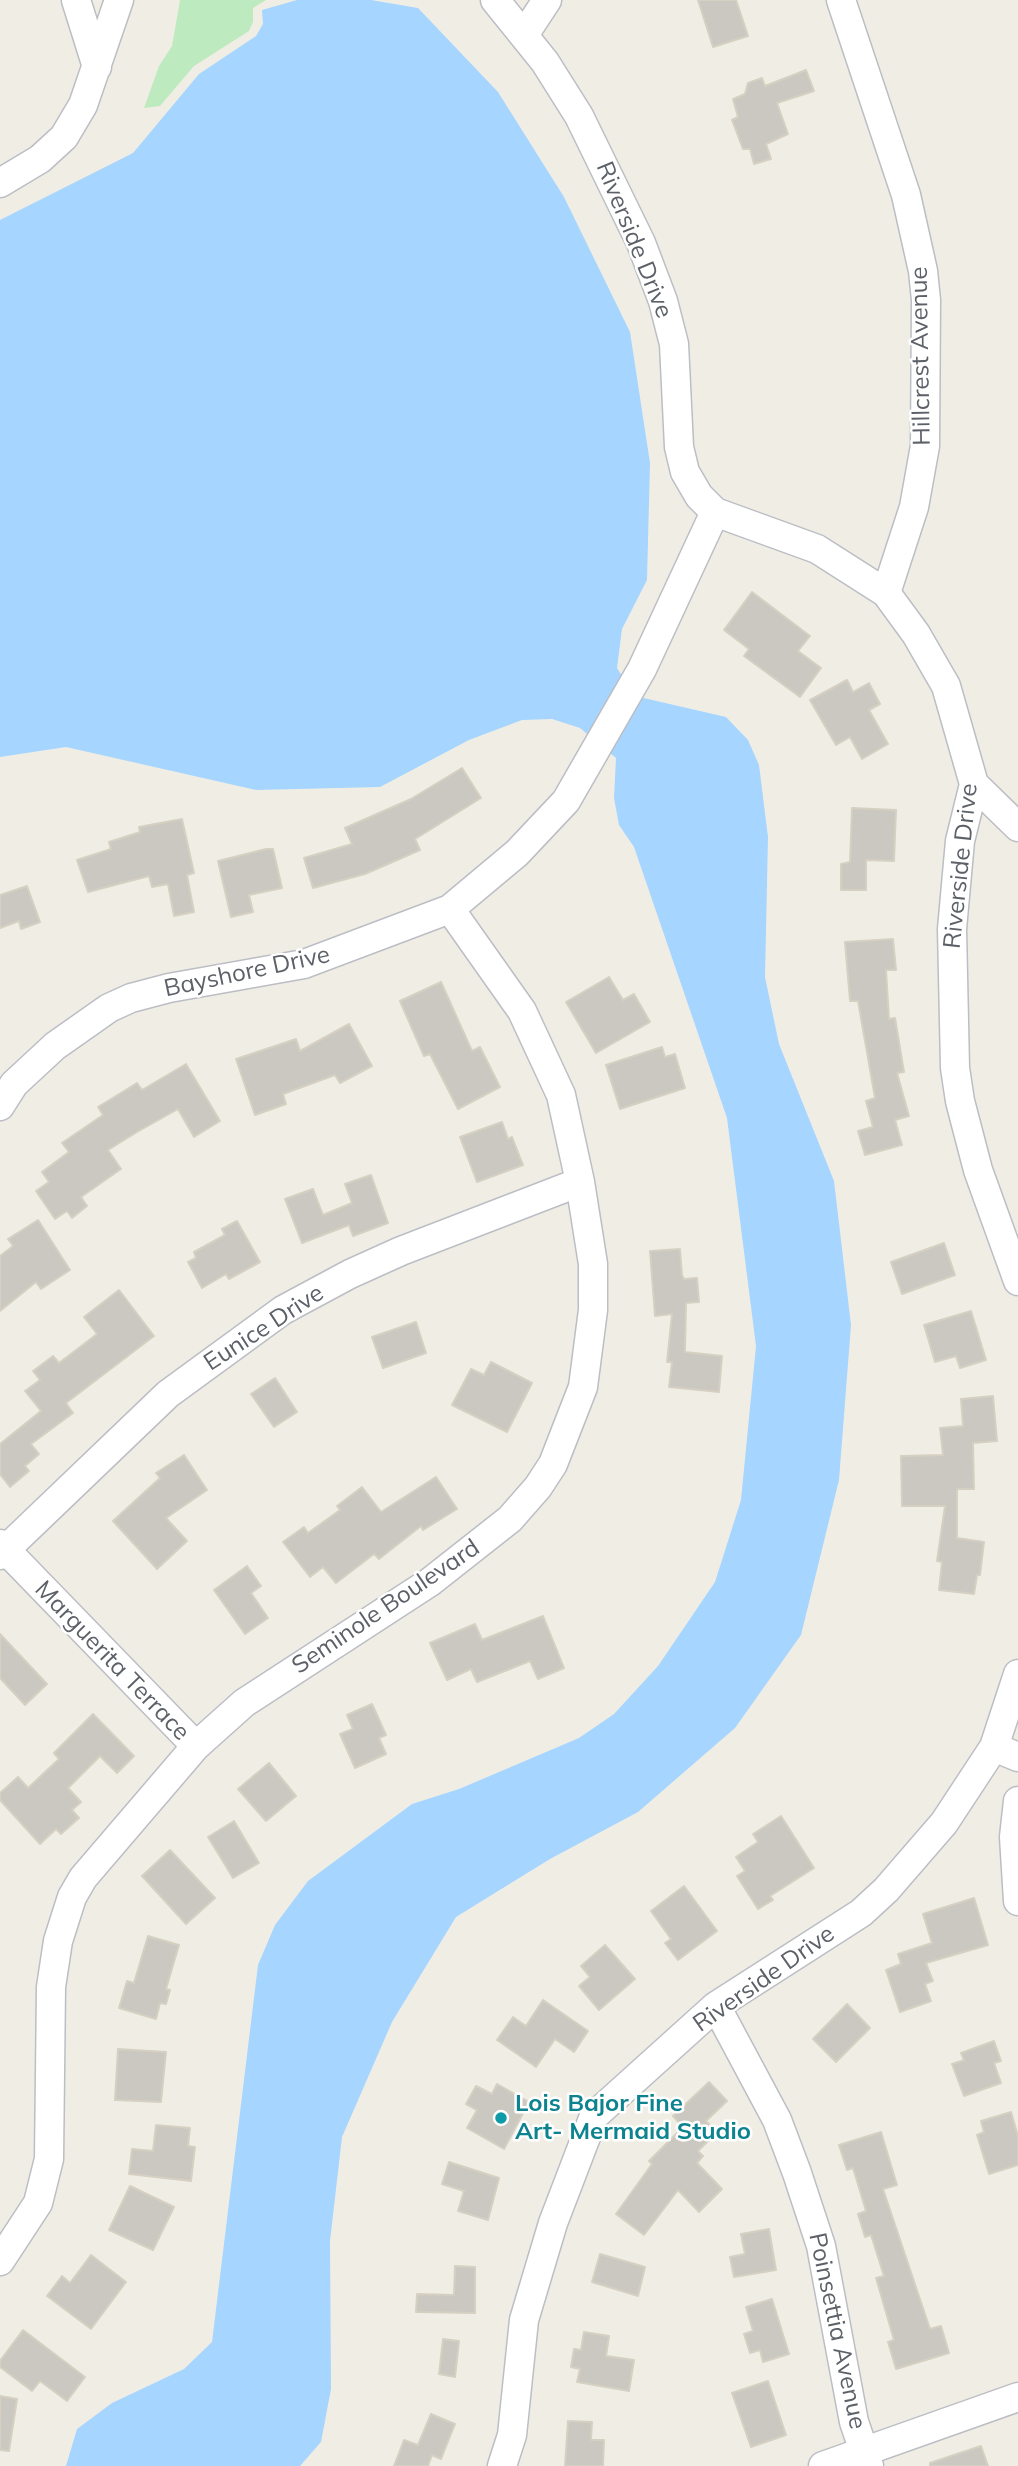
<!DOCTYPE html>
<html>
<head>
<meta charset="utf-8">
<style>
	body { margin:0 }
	canvas { display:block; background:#f0eee4 }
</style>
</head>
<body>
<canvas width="1018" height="2466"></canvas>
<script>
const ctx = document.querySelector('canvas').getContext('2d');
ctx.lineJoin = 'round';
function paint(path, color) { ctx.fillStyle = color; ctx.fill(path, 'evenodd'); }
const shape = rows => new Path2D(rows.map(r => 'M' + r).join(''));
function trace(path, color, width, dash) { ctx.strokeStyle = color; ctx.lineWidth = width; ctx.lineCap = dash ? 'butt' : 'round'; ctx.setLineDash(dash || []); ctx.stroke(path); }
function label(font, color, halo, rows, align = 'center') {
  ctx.font = font + ' Mulish,sans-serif'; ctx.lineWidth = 5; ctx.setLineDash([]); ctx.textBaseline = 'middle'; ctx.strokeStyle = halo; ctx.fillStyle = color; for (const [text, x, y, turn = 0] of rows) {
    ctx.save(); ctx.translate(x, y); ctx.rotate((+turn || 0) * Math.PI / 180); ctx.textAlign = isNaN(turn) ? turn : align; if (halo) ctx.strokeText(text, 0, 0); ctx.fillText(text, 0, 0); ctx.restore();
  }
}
paint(shape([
	[180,0,266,0,253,8,253,22,249,31,194,66,160,106,144,108,159,66,172,46]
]), '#beeabf');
paint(shape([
	[297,0,371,0,418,8,498,92,564,197,630,332,650,463,647,580,622,629,617,668,635,696,726,717,748,740,759,765,768,837,765,977,779,1044,834,1181,851,1325,839,1480,801,1635,735,1728,638,1812,550,1859,456,1917,392,2022,342,2137,330,2241,331,2389,321,2442,300,2466,66,2466,77,2429,112,2403,184,2369,212,2342,258,1965,275,1925,308,1881,412,1804,459,1789,579,1738,614,1714,658,1666,715,1582,741,1500,756,1346,727,1118,634,847,619,825,614,798,616,758,580,728,552,719,522,720,469,740,380,787,256,790,66,747,0,757,0,220,133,153,199,74,256,36,263,24,262,10]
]), '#a6d5ff');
const building = shape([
	[698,0,736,0,748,36,713,47,698,0],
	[806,70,814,91,777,103,788,134,766,144,771,159,754,164,750,149,743,149,732,120,738,117,733,99,745,94,748,83,762,78,765,86,806,70],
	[752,592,810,636,798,651,821,668,800,697,744,656,749,649,724,630,752,592],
	[847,680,853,692,869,683,880,704,869,710,888,744,862,759,850,737,836,745,810,700,847,680],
	[462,768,481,798,415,839,420,850,365,874,313,888,304,858,352,844,345,828,411,799,462,768],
	[852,808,896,810,894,861,866,860,866,890,841,890,841,864,850,862,852,808],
	[182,819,194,873,187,875,194,912,174,916,168,884,152,887,149,876,88,892,77,860,111,849,109,842,140,832,139,827,182,819],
	[266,849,273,849,282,888,249,895,253,912,231,917,218,861,266,849],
	[27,886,40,922,21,929,19,921,0,928,0,895,27,886],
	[893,939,896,970,886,970,889,1019,895,1018,904,1072,897,1073,909,1116,895,1120,902,1145,865,1155,858,1131,873,1127,866,1101,875,1098,858,1001,850,1001,845,942,893,939],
	[609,977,623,1000,634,994,650,1022,596,1053,566,1002,609,977],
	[441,982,472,1051,480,1047,500,1087,458,1109,430,1054,424,1056,400,1001,441,982],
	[349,1024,372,1066,340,1083,335,1075,283,1094,286,1104,255,1115,236,1059,296,1039,300,1051,349,1024],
	[662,1047,665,1057,675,1054,685,1088,620,1109,606,1065,662,1047],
	[186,1064,220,1121,194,1137,178,1109,137,1132,108,1150,121,1169,81,1197,87,1206,72,1218,67,1211,55,1219,36,1191,49,1182,42,1172,69,1152,62,1143,103,1115,98,1107,137,1083,142,1090,186,1064],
	[502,1122,508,1139,512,1137,523,1165,477,1182,460,1137,502,1122],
	[371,1175,388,1223,353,1236,349,1225,302,1243,285,1199,313,1189,323,1215,352,1203,345,1184,371,1175],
	[38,1220,70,1270,41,1289,36,1282,0,1311,0,1256,13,1246,8,1239,38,1220],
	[237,1221,260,1262,229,1279,226,1274,202,1288,188,1262,196,1258,194,1252,225,1235,222,1229,237,1221],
	[944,1243,955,1275,902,1294,891,1262,944,1243],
	[680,1249,682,1275,684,1279,697,1278,699,1302,686,1303,685,1352,722,1356,719,1392,669,1387,672,1362,667,1362,672,1314,655,1316,650,1251,680,1249],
	[119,1290,154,1336,66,1403,73,1413,31,1444,39,1454,25,1466,29,1471,10,1487,0,1474,0,1444,41,1411,25,1391,40,1380,33,1371,53,1356,59,1363,97,1334,84,1317,119,1290],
	[971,1311,986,1360,960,1368,956,1356,935,1362,924,1325,971,1311],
	[416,1322,426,1353,383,1368,372,1337,416,1322],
	[491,1362,532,1383,507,1432,452,1405,471,1369,484,1375,491,1362],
	[275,1378,297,1412,274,1427,251,1394,275,1378],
	[993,1396,997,1441,973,1443,974,1489,957,1489,957,1538,984,1542,980,1575,977,1575,974,1594,939,1590,942,1562,937,1561,945,1506,902,1506,901,1456,943,1455,940,1428,963,1426,961,1399,993,1396],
	[184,1455,207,1490,166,1518,187,1541,157,1569,113,1521,160,1478,156,1473,184,1455],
	[436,1477,457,1509,423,1530,421,1526,379,1559,374,1554,336,1583,323,1567,310,1577,283,1542,304,1527,308,1533,340,1510,337,1506,362,1487,381,1512,436,1477],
	[247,1566,261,1586,251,1593,268,1618,245,1634,214,1590,247,1566],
	[543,1616,564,1668,538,1679,530,1661,477,1682,471,1669,447,1680,430,1643,475,1624,482,1640,543,1616],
	[0,1634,47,1684,25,1705,0,1678,0,1634],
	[372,1704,386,1735,379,1738,386,1754,355,1768,340,1734,353,1729,347,1715,372,1704],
	[93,1714,134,1756,117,1773,100,1756,68,1788,81,1802,72,1810,79,1818,61,1834,56,1829,40,1844,0,1800,0,1793,18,1777,28,1788,59,1759,54,1753,93,1714],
	[269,1763,296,1796,266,1821,238,1789,269,1763],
	[781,1816,814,1868,770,1896,773,1900,758,1909,737,1876,745,1871,736,1857,758,1842,753,1834,781,1816],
	[234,1821,259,1863,233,1878,208,1837,234,1821],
	[170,1850,215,1898,186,1924,142,1876,170,1850],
	[684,1886,717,1931,678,1960,665,1943,671,1939,651,1911,684,1886],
	[974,1898,988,1945,926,1963,933,1981,925,1984,931,2001,900,2012,886,1970,901,1964,898,1954,932,1943,923,1914,974,1898],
	[148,1936,179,1945,166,1989,170,1990,166,2004,160,2003,156,2019,119,2008,127,1981,134,1983,148,1936],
	[605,1945,635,1979,599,2010,579,1986,590,1977,581,1966,605,1945],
	[543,2000,588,2031,574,2052,555,2039,536,2067,497,2040,513,2017,526,2026,543,2000],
	[847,2004,870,2028,836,2062,813,2039,847,2004],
	[994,2041,1001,2061,994,2063,1001,2083,964,2096,952,2064,964,2060,961,2053,994,2041],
	[118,2049,166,2052,161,2102,115,2100,118,2049],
	[709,2082,727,2101,706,2121,717,2132,698,2151,703,2156,697,2163,722,2189,699,2212,678,2190,644,2235,616,2214,652,2164,649,2161,683,2127,673,2116,709,2082],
	[497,2084,529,2102,504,2149,467,2128,477,2110,466,2104,476,2086,492,2094,497,2084],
	[1011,2112,1018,2136,1018,2165,989,2174,977,2135,984,2132,981,2121,1011,2112],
	[156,2125,190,2128,188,2146,195,2147,191,2181,129,2174,132,2149,153,2151,156,2125],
	[881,2132,897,2185,883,2189,930,2329,941,2326,949,2353,896,2369,888,2342,894,2340,876,2278,884,2276,871,2235,865,2237,858,2214,866,2211,853,2168,847,2170,839,2145,881,2132],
	[449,2162,499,2178,488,2220,458,2211,464,2191,442,2184,449,2162],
	[130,2186,174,2207,153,2250,109,2230,130,2186],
	[769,2229,776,2270,734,2277,730,2257,745,2254,741,2234,769,2229],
	[600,2254,645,2267,638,2296,592,2282,600,2254],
	[91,2255,126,2282,91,2329,47,2296,62,2276,70,2283,91,2255],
	[455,2266,475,2267,475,2313,416,2312,417,2294,454,2295,455,2266],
	[772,2299,789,2354,763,2362,760,2350,750,2353,744,2334,753,2331,746,2307,772,2299],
	[23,2330,85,2377,67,2401,40,2381,32,2391,0,2367,0,2361,23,2330],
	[584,2332,609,2336,606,2356,634,2360,629,2391,577,2382,580,2369,571,2367,574,2349,581,2350,584,2332],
	[443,2339,459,2341,455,2377,439,2374,443,2339],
	[768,2381,786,2435,751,2447,732,2393,768,2381],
	[0,2396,17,2399,9,2451,0,2450,0,2396],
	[431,2414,455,2424,441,2459,432,2455,428,2466,394,2466,404,2440,418,2445,431,2414],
	[568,2421,592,2422,591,2440,604,2440,603,2466,565,2466,568,2421],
	[981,2446,988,2466,930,2466,930,2463,981,2446]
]);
paint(building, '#cbc8c1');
trace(building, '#d6d0c2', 2);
const minor = shape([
	[76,0,97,67],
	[495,0,545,62,579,116,641,243,663,301,674,344,679,447,685,472,699,496,715,512,817,549,886,593,916,634,946,686,974,784,960,841,952,929,955,1068,960,1101,978,1170,1018,1281],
	[841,0,906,195,923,271,926,300,925,446,914,507,886,593],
	[524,35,547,0],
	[0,183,40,159,64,137,83,105,119,0],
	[974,784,1018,827],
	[0,1106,14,1084,55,1046,109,1008,131,998,169,988,304,964,450,909,517,853,566,801,642,669,715,512],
	[0,1544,196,1746],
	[0,1555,168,1394,283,1310,350,1274,401,1251,580,1182],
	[994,1747,1018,1757],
	[1018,1801,1014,1837,1018,1901],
	[716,2006,777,2120,797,2173,821,2246,854,2422,869,2466],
	[0,2261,38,2203,49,2159,51,1987,58,1941,72,1897,83,1878,196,1746,244,1703,430,1582,510,1519,538,1487,553,1464,583,1387,593,1310,593,1264,580,1182,561,1095,522,1011,450,909],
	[502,2466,512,2435,524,2320,553,2223,594,2116,716,2006,861,1913,886,1890,944,1823,994,1747,1018,1674],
	[823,2466,1018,2397]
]);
trace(minor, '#bcbec5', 31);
trace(minor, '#fff', 28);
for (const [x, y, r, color] of [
	[501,2118,7,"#0f9aa8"]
]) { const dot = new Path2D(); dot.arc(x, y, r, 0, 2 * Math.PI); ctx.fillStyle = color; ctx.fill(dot); trace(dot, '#fff', 2.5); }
label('24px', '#5c6067', '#fff', [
	["Riverside Drive",634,240,68],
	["Hillcrest Avenue",921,356,-91],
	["Riverside Drive",961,866,-84],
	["Bayshore Drive",247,972,-12],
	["Eunice Drive",264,1328,-33],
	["Seminole Boulevard",386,1607,-34],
	["Marguerita Terrace",112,1661,46],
	["Riverside Drive",764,1979,-35],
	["Poinsettia Avenue",837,2331,78]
]);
label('bold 24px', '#0d838f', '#fff', [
	["Lois Bajor Fine",515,2104],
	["Art- Mermaid Studio",515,2132]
], 'left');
</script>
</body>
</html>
